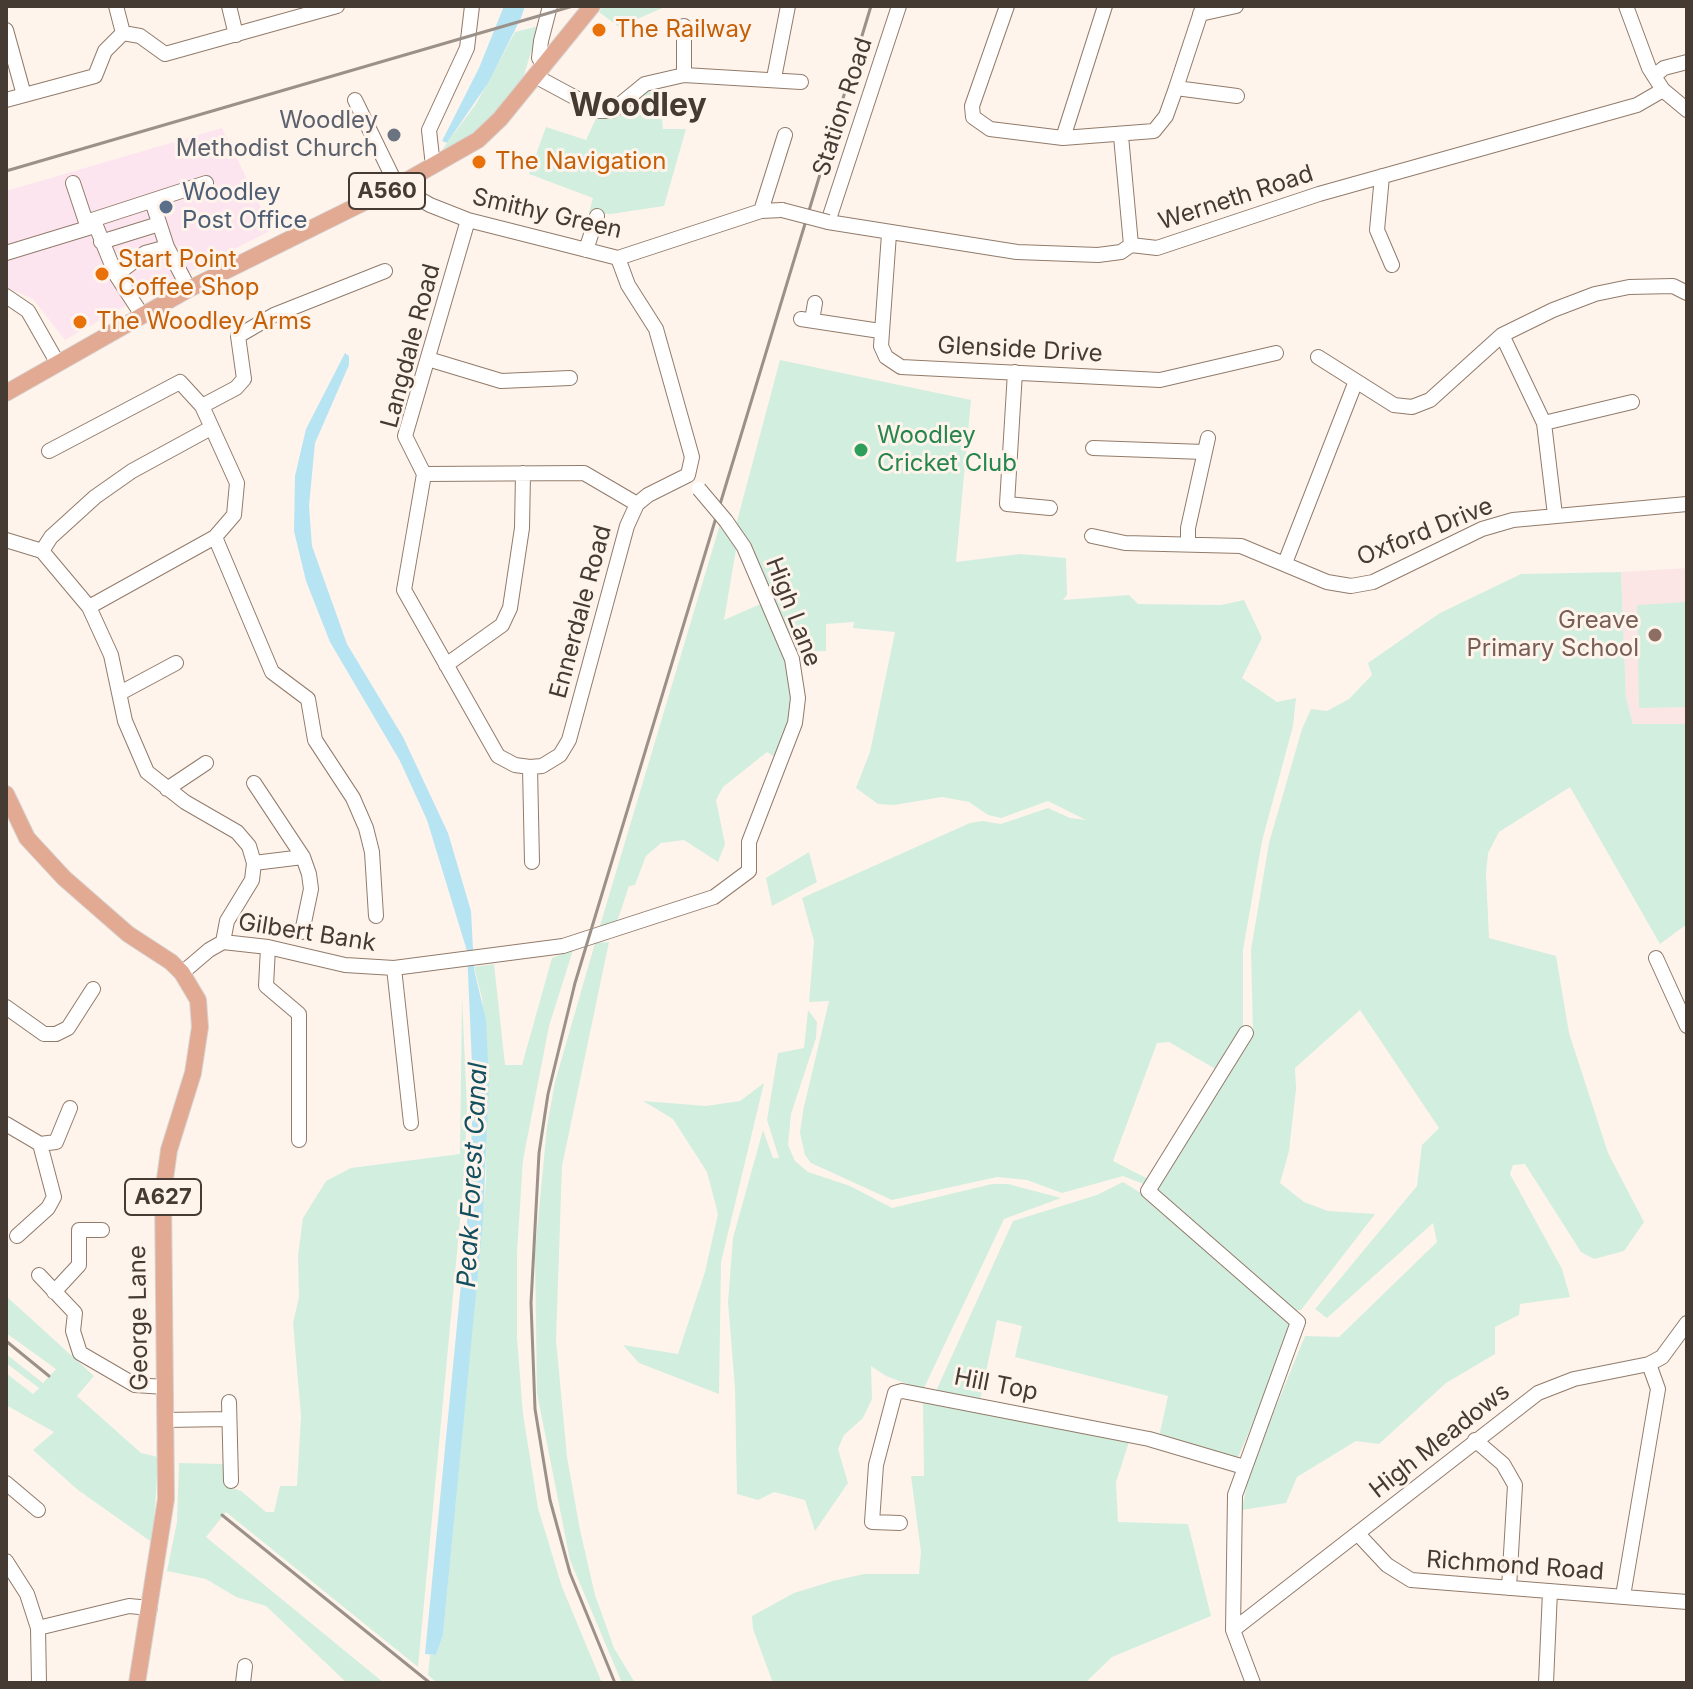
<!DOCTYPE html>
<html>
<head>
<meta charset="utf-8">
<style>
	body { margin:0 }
	#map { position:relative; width:1693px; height:1689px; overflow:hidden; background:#fef4ec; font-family:Inter,sans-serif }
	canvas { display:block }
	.frame { position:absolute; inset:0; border:8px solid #453b33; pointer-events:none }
</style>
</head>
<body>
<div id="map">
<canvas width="1693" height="1689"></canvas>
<div class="frame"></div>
</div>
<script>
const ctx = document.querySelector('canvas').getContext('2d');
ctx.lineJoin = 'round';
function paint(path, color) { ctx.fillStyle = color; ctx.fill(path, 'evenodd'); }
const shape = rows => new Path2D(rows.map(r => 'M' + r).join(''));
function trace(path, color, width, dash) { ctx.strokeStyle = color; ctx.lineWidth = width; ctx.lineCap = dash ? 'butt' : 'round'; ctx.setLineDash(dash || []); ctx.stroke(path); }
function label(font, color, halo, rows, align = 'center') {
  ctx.font = font + ' Inter,sans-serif'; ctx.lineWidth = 6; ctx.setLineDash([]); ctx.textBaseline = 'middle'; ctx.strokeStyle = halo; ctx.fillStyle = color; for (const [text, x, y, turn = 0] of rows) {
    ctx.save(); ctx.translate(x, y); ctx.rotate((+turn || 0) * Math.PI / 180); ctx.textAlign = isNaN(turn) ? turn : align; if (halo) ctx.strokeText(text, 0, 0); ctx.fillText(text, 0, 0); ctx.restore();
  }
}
paint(shape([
	[222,128,272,230,150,292,65,340,33,299,6,287,6,191]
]), '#fde5f0');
paint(shape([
	[1687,568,1687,724,1633,724,1626,698,1621,572]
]), '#fce6e5');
paint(shape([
	[603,6,667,6,619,27,599,12],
	[539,26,523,78,514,93,479,132,442,150,476,104,515,32],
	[658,82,663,129,686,129,664,206,611,214,589,213,593,198,529,174,546,127,586,140,599,112],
	[780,360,971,400,956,562,1020,554,1066,558,1067,595,1063,600,1129,595,1138,604,1221,605,1244,600,1262,638,1242,678,1277,702,1296,698,1293,726,1262,841,1243,950,1243,1029,1219,1071,1169,1042,1157,1043,1113,1161,1150,1180,1146,1185,1123,1176,1062,1193,1027,1180,997,1177,892,1200,811,1163,805,1155,800,1133,803,1111,829,1001,809,1002,814,941,802,898,970,823,982,821,1001,824,1048,808,1070,818,1086,820,1048,801,1001,818,988,815,969,802,942,797,894,805,878,804,856,788,870,752,895,632,853,628,854,622,826,624,826,651,796,652,736,525],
	[721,521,737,544,724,620,763,603,785,653,793,693,790,725,776,758,767,752,723,787,716,800,725,844,718,862,684,840,661,843,646,856,635,885,629,886,616,925,599,929],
	[1621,572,1626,698,1633,724,1687,724,1687,924,1660,944,1570,787,1499,832,1488,853,1486,874,1489,938,1556,956,1569,1033,1608,1153,1644,1222,1624,1251,1594,1259,1581,1252,1525,1164,1513,1165,1510,1174,1562,1269,1570,1297,1520,1304,1519,1315,1495,1327,1495,1354,1446,1383,1379,1444,1356,1441,1297,1477,1286,1503,1242,1510,1249,1473,1305,1336,1339,1337,1437,1242,1433,1223,1327,1318,1315,1309,1417,1186,1422,1145,1439,1128,1360,1010,1295,1068,1296,1089,1289,1151,1280,1183,1304,1202,1328,1211,1375,1214,1301,1310,1291,1311,1155,1190,1253,1033,1251,950,1269,843,1302,729,1311,709,1327,711,1349,699,1372,675,1368,663,1440,613,1521,574],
	[1687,602,1687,707,1639,708,1637,605],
	[809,852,817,882,772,906,766,878],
	[609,942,562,1166,556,1340,567,1457,580,1530,595,1595,614,1648,635,1683,622,1683,570,1560,537,1393,535,1252,547,1127,555,1082,595,943],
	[573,950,549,1026,523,1160,517,1253,517,1338,523,1414,538,1508,562,1587,602,1683,437,1683,428,1675,430,1655,436,1655,443,1635,486,1181,487,1049,482,998,474,967,494,964,505,1065,522,1065,552,958],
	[462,997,467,1108,464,1178,418,1667,226,1512,206,1537,384,1683,347,1683,266,1606,236,1597,206,1579,167,1571,177,1522,179,1463,223,1464,226,1486,241,1491,266,1512,274,1512,280,1486,297,1486,301,1416,293,1323,299,1297,298,1256,303,1218,326,1181,351,1168,460,1154],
	[808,1010,817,1022,816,1038,791,1114,788,1145,795,1161,808,1172,850,1186,892,1208,992,1184,1008,1184,1061,1198,1004,1219,923,1390,886,1376,871,1366,872,1399,863,1418,844,1435,838,1449,848,1483,815,1531,805,1500,774,1492,758,1500,737,1494,735,1388,728,1302,733,1238,763,1130,773,1158,779,1158,767,1120,778,1053,804,1048],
	[764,1083,721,1262,719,1394,639,1363,623,1345,678,1354,705,1272,718,1214,707,1172,673,1119,643,1101,706,1106,740,1101],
	[1123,1182,1149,1198,1292,1323,1292,1333,1238,1457,1159,1437,1168,1396,1015,1357,1022,1326,997,1320,980,1400,936,1391,1013,1221,1097,1195],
	[6,1296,94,1376,77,1396,141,1453,158,1457,153,1543,78,1490,33,1450,54,1432,6,1405,6,1373,33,1394,39,1388,6,1363,6,1354,43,1383,56,1369,6,1333],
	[923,1402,1130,1439,1116,1482,1118,1522,1188,1524,1211,1616,1112,1657,1085,1683,773,1683,753,1629,752,1616,794,1593,833,1581,864,1574,919,1574,921,1552,911,1476,924,1476]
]), '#d2eedf');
paint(shape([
	[504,6,525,6,521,18,488,83,447,143,442,141,479,68],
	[345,353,349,356,349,365,315,443,309,506,312,546,347,644,403,737,448,833,471,911,474,969,486,1020,489,1084,483,1221,443,1635,436,1655,425,1654,470,1191,473,1087,468,974,467,951,427,820,400,761,330,642,306,581,294,531,295,476,306,429]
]), '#b7e4f2');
const minor = shape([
	[116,6,123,33],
	[229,6,236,35],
	[899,6,828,222,1017,252,1098,255,1121,252,1131,245,1157,248,1319,194,1637,105,1663,90],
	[1007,6,972,106,973,117,990,129,1063,138,1154,131,1166,116,1176,88,1203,6],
	[1626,6,1649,68,1663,90,1687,110],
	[1200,14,1236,6],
	[6,30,24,95],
	[123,33,140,36,165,54,337,6],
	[544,65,539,58,541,41,550,6],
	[684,75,684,26],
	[535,76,600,111,612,111,645,84,684,75,801,82],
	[1654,76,1664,68,1687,62],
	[774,78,788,6],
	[1176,88,1237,96],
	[6,100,95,76,105,51,123,33],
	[355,100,397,186,430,205,468,220,563,244,618,258,761,211,782,210],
	[1121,136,1131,245],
	[1063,138,1105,6],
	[433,166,429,130,467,48,472,6],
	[1382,176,1377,230,1392,265],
	[152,201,167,247,189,289],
	[761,211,785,135],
	[468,220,405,436,424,474,404,590,498,756,515,765,530,767,542,766,560,755,569,740,627,526,637,504,648,495,688,475],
	[86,222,206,183],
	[88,228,96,226,116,275,142,315],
	[889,234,881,346,886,357,901,367,1160,380,1276,353],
	[101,242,159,224],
	[586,250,597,216],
	[6,253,88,228,73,183],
	[618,258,628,285,656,329,692,457,688,475],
	[116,275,145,253,167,247],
	[6,296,28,311,57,362],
	[801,319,880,331],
	[812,320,815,303],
	[1502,335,1544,423,1555,515],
	[1318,357,1394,405,1412,407,1430,400,1502,335,1553,310,1595,294,1629,287,1673,286,1687,293],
	[428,359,501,381,570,378],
	[1015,372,1007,504,1050,508],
	[202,406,236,388,244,379,238,336,274,315,385,271],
	[1544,423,1632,402],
	[1093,448,1204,452],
	[49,451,180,382,202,406,237,483,234,515,215,537,89,607],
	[424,474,584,473,637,504],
	[1092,536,1125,543,1241,546,1327,582,1351,586,1373,582,1482,529,1513,520,1687,504],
	[215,537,272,672,308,699,315,740,353,798,366,828,372,852,376,916],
	[6,540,42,551,89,607,111,655,125,721,147,772,185,802,237,832,249,846,254,863,252,880,227,921,223,942],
	[1188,544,1188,528,1208,438],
	[42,551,51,537,95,497,132,471,209,429],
	[1285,563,1356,381],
	[446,665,502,625,510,608,522,528,523,473],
	[120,693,176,663],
	[530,767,532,862],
	[254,783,303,857,309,874,311,889,302,932],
	[167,789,206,763],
	[254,863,303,857],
	[268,947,266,986,299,1014,299,1140],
	[1656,958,1687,1026],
	[394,968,411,1123],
	[182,973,209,950,223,942,268,947,345,965,394,968,563,946,714,897,749,871,749,842,795,723,798,698,792,659,744,547,726,521],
	[6,1007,44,1034,56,1034,68,1028,93,989],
	[1246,1033,1148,1191,1298,1322,1235,1495,1233,1630,1253,1683],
	[6,1124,40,1144,56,1142,70,1108],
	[17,1236,48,1208,54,1197,40,1144],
	[39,1275,75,1313,73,1331,80,1353,135,1385,165,1387],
	[54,1292,79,1265,79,1230,102,1230],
	[229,1402,231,1481],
	[165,1420,229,1419],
	[1475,1440,1503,1464,1515,1485,1509,1588],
	[6,1483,38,1510],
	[900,1523,872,1522,876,1465,895,1393,902,1391,1149,1439,1244,1467],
	[1358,1534,1387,1565,1411,1580,1687,1602],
	[6,1561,27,1594,38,1628],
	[1623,1596,1658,1389,1649,1364],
	[1233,1630,1538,1393,1574,1379,1649,1364,1662,1357,1687,1323],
	[39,1683,38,1628,129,1606,150,1608],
	[243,1683,245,1666],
	[1546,1683,1550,1591]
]);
const major = shape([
	[6,393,189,289,397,186,478,140,500,119,592,6],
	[6,794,27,838,64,878,128,934,171,962,182,973,198,1000,200,1027,193,1073,169,1150,163,1193,166,1499,137,1683]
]);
trace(minor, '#927b6a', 16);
trace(major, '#d6d4d2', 18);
trace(minor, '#fff', 14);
trace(major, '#e2a993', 16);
trace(shape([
	[6,171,573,6],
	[6,1341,49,1376],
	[222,1515,430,1683],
	[615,1683,570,1573,550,1500,535,1409,531,1303,539,1153,548,1094,575,983,871,6]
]), '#9b9189', 3);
const minorBridge = shape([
	[782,210,828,222],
	[699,489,726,521]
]);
trace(minorBridge, '#927b6a', 16, []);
trace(minorBridge, '#fff', 14);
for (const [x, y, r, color] of [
	[599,30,8,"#e8710a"],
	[394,135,8,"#6b7280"],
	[479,162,8,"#e8710a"],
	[166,207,8,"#5c6f8a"],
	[102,274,8,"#e8710a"],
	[80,322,8,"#e8710a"],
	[861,450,8,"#2e9e5b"],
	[1655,635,8,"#8d6e63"]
]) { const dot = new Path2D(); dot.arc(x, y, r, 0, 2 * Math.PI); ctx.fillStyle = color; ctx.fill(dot); trace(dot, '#fef4ec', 3); }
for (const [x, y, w] of [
	[387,191,76],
	[163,1197,76]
]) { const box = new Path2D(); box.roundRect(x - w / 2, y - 18, w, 36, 6); ctx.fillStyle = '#fef4ec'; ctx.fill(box); trace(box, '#453b33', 2); }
label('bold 22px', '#453b33', null, [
	["A560",387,191],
	["A627",163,1197]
]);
label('24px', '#c56008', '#fef4ec', [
	["The Railway",615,30],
	["The Navigation",495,162],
	["Start Point",118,260],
	["Coffee Shop",118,288],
	["The Woodley Arms",96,322]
], 'left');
label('24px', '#453b33', '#fef4ec', [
	["Station Road",843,107,-72],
	["Werneth Road",1236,198,-18],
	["Smithy Green",547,214,13],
	["Langdale Road",411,346,-75],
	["Glenside Drive",1020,350,3],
	["Oxford Drive",1425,532,-22],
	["Ennerdale Road",581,612,-75],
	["High Lane",793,612,69],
	["Gilbert Bank",307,933,9],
	["George Lane",139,1318,-91],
	["Hill Top",996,1385,11],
	["High Meadows",1440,1441,-38],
	["Richmond Road",1515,1566,4]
]);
label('24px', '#5b616d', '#fef4ec', [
	["Woodley",378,121],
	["Methodist Church",378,149]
], 'right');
label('24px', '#4e5e75', '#fef4ec', [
	["Woodley",182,193],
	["Post Office",182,221]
], 'left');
label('24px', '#27864d', '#fef4ec', [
	["Woodley",877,436],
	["Cricket Club",877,464]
], 'left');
label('24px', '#785e54', '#fef4ec', [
	["Greave",1639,621],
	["Primary School",1639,649]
], 'right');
label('italic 26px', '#124f5f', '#fef4ec', [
	["Peak Forest Canal",473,1175,-87]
]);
label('bold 32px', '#453b33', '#fef4ec', [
	["Woodley",638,106]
]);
</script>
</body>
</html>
